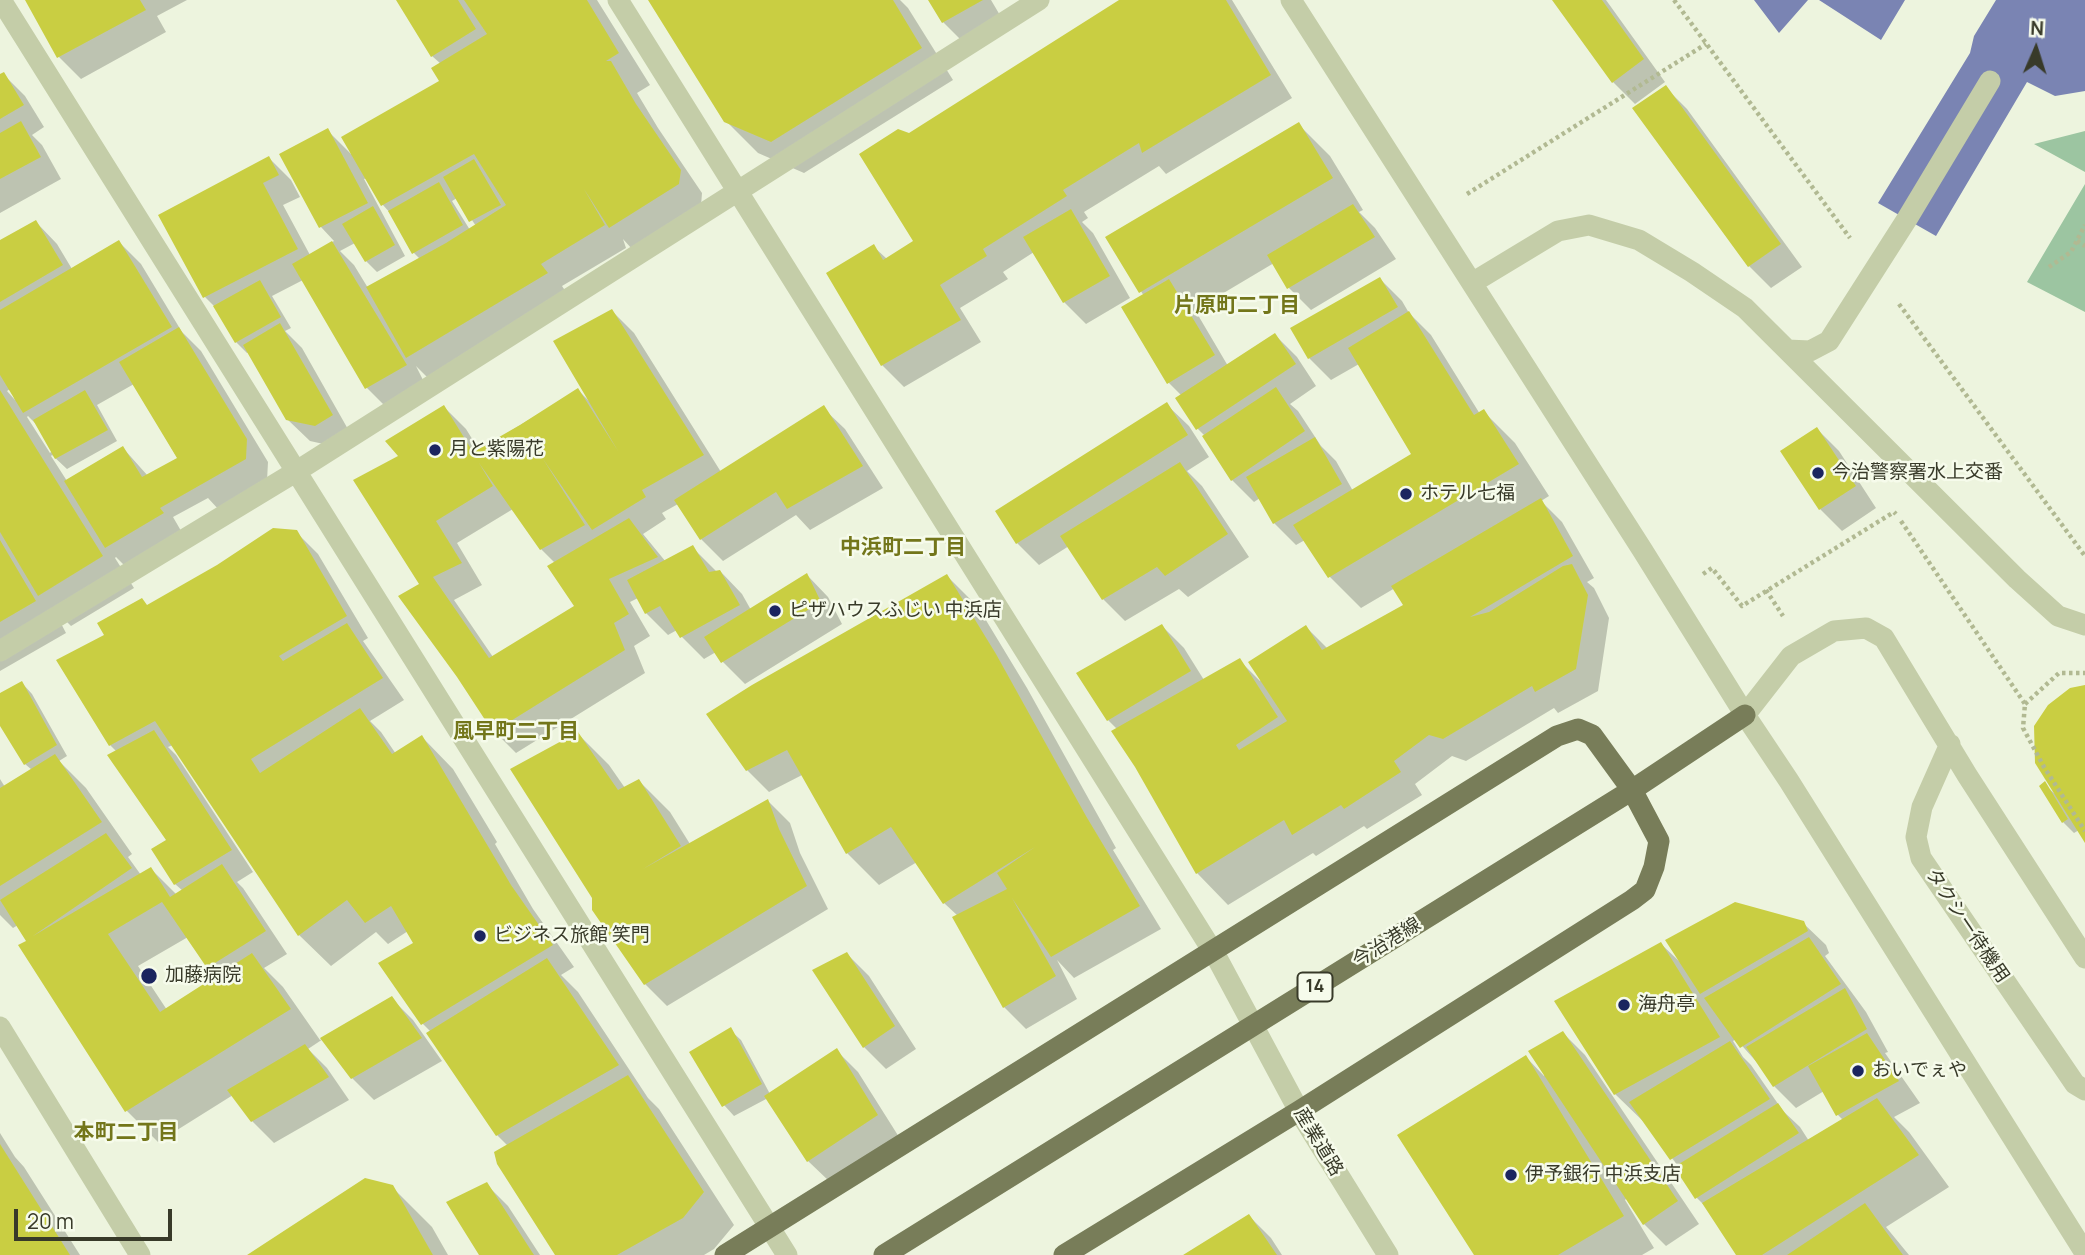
<!DOCTYPE html>
<html>
<head>
<meta charset="utf-8">
<style>
	body { margin:0 }
	#map { position:relative; width:2085px; height:1255px; overflow:hidden; background:#edf4de; font-family:Manrope,sans-serif }
	canvas { display:block }
	.north { position:absolute; left:2001px; top:14px; width:70px; height:70px; -webkit-text-stroke:5px #f6fbeb; paint-order:stroke; rotate:3deg; font-size:19px; font-weight:700; line-height:28px; text-align:center; color:#383a29 }
	.north::after { content:''; display:block; margin:auto; width:24px; height:32px; background:#383a29; clip-path:polygon(50% 0,100% 100%,50% 72%,0 100%) }
	.scale { position:absolute; left:14px; top:1209px; width:158px; height:32px; box-sizing:border-box; border:4px solid #383a29; border-top:0; padding-left:9px; font-size:21px; line-height:24px; white-space:nowrap; color:#383a29; -webkit-text-stroke:5px #f6fbeb; paint-order:stroke }
</style>
</head>
<body>
<div id="map">
<canvas width="2085" height="1255"></canvas>
<div class="north">N</div>
<div class="scale">20 m</div>
</div>
<script>
const ctx = document.querySelector('canvas').getContext('2d');
ctx.lineJoin = 'round';
function paint(path, color) { ctx.fillStyle = color; ctx.fill(path, 'evenodd'); }
const shape = rows => new Path2D(rows.map(r => 'M' + r).join(''));
function trace(path, color, width, dash) { ctx.strokeStyle = color; ctx.lineWidth = width; ctx.lineCap = dash ? 'butt' : 'round'; ctx.setLineDash(dash || []); ctx.stroke(path); }
function label(font, color, halo, rows, align = 'center') {
  ctx.font = font + ' Manrope,"Noto Sans JP",sans-serif'; ctx.lineWidth = 5; ctx.setLineDash([]); ctx.textBaseline = 'middle'; ctx.strokeStyle = halo; ctx.fillStyle = color; for (const [text, x, y, turn = 0] of rows) {
    ctx.save(); ctx.translate(x, y); ctx.rotate((+turn || 0) * Math.PI / 180); ctx.textAlign = isNaN(turn) ? turn : align; if (halo) ctx.strokeText(text, 0, 0); ctx.fillText(text, 0, 0); ctx.restore();
  }
}
paint(shape([
	[2085,131,2085,172,2034,144],
	[2085,184,2085,312,2027,282]
]), '#9cc5a1');
paint(shape([
	[1754,0,1808,0,1779,33],
	[1819,0,1905,0,1881,40],
	[1996,0,2085,0,2085,91,2055,96,2027,82,1936,236,1878,203,1970,53,1974,36]
]), '#7a84b3');
paint(shape([
	[27,0,187,0,157,16,166,32,81,79,59,57],
	[398,0,597,0,650,85,637,93,658,128,702,193,701,206,632,249,623,239,626,248,562,286,568,295,429,379,416,366,427,388,389,410,367,388,303,280,272,296,291,328,285,331,302,348,353,438,337,447,310,441,287,419,249,352,247,353,236,342,218,310,205,297,161,216,269,158,291,180,300,197,283,205,310,255,334,241,321,227,282,155,328,131,351,154,441,81,441,64,432,56],
	[367,178,383,205,391,214,414,253,420,259,368,288,354,265,340,251,355,243,366,261,377,272,405,256,364,179],
	[457,198,476,226,470,230,452,201],
	[650,0,900,0,908,8,953,80,804,173,758,153,726,121],
	[930,0,991,0,1004,22,965,44,943,22],
	[1124,0,1232,0,1292,98,1166,174,1159,166,1084,212,1088,218,1082,222,1093,233,1130,298,1086,324,1064,302,1034,252,1003,272,1008,279,960,308,981,342,904,387,882,365,829,274,874,247,887,259,915,242,909,135],
	[1555,0,1606,0,1665,82,1635,104,1613,82],
	[3,74,25,96,44,127,32,135,42,145,61,179,0,213,0,76],
	[1665,87,1687,109,1802,267,1771,288,1749,266,1635,109],
	[1299,125,1330,156,1363,210,1359,212,1375,228,1396,259,1311,310,1289,288,1274,263,1195,310,1228,366,1275,335,1297,357,1316,386,1290,404,1298,411,1321,446,1336,461,1353,491,1414,454,1359,364,1331,380,1309,358,1380,279,1402,301,1409,313,1431,335,1480,414,1484,412,1515,443,1549,496,1541,501,1562,522,1594,578,1587,582,1594,588,1609,618,1598,691,1558,713,1554,708,1466,761,1452,756,1415,784,1422,795,1367,829,1364,826,1316,856,1313,853,1228,905,1197,873,1117,729,1108,720,1162,626,1184,648,1204,680,1239,660,1260,681,1306,627,1328,649,1406,605,1395,588,1361,608,1330,577,1305,540,1296,545,1274,523,1260,498,1254,502,1232,480,1205,436,1198,429,1178,399,1182,396,1169,383,1124,308,1144,296,1107,238],
	[36,222,57,244,72,269,119,242,141,264,182,332,201,351,268,462,267,481,219,510,208,498,173,517,184,536,128,569,116,557,115,558,134,588,71,626,53,608,66,633,0,671,0,242],
	[134,384,182,466,148,476,123,448,67,481,51,456,52,455,67,469,117,441,97,405],
	[10,389,15,400,7,391],
	[28,416,38,426,52,451,50,453,27,417],
	[612,311,634,333,721,472,823,408,845,429,883,488,810,530,796,515,723,561,701,539,678,504,662,513,666,519,643,534,666,562,693,548,717,572,720,571,742,594,751,610,807,575,828,597,842,624,745,684,723,662,716,652,704,659,682,637,677,630,668,635,646,613,638,598,630,602,650,636,634,646,645,673,516,753,494,731,459,676,422,585,401,457,444,407,466,429,479,450,578,390,590,402],
	[513,509,541,549,555,563,577,606,493,657,454,600,482,585,457,543],
	[1167,405,1189,426,1209,457,1187,471,1202,486,1249,557,1188,597,1179,589,1125,621,1103,599,1069,546,1039,565,1017,543],
	[1817,429,1839,451,1876,508,1842,531,1820,509],
	[296,532,318,554,368,638,363,641,404,700,370,721,381,732,396,754,422,737,453,769,497,842,495,844,533,909,574,967,561,975,578,992,648,1098,659,1109,734,1225,714,1249,704,1255,557,1255,508,1146,497,1135,431,1032,423,1024,381,964,415,944,408,931,388,944,376,932,331,966,299,935,173,745,168,747,176,755,253,872,237,882,243,888,287,954,264,968,283,987,320,1040,391,998,413,1020,442,1061,374,1100,352,1078,323,1039,308,1049,327,1068,349,1100,274,1143,252,1121,233,1095,158,1142,127,1111,18,925,13,928,0,915,0,779,5,787,32,770,25,764,0,723,0,695,22,683,32,694,67,756,59,761,86,788,132,854,128,857,141,875,151,869,177,895,183,891,175,884,153,850,168,841,117,752,110,745,107,636,148,607],
	[188,937,208,966,219,977,167,1010,138,966],
	[947,576,978,607,1027,688,1116,848,1113,850,1161,929,1074,978,1057,960,1077,999,1026,1029,1004,1007,954,918,958,916,944,903,917,862,879,885,847,853,804,774,769,792,747,770],
	[2085,687,2085,839,2079,830,2074,833,2063,822,2041,786,2044,784,2055,794],
	[578,734,609,765,625,788,639,781,670,812,690,844,768,801,790,823,800,853,828,909,667,1006,645,984],
	[1803,923,1826,945,1829,953,1825,956,1866,1012,1888,1052,1885,1053,1920,1103,1894,1117,1909,1132,1949,1187,1886,1227,1909,1255,1738,1255,1708,1209,1696,1197,1678,1166,1647,1125,1615,1094,1661,944,1680,962],
	[1736,1039,1762,1068,1774,1086,1796,1108,1824,1091,1838,1115,1843,1120,1809,1141,1800,1127,1783,1111,1751,1065,1743,1057,1733,1041],
	[847,954,869,976,916,1049,886,1069,864,1047],
	[730,1030,741,1040,770,1094,836,1050,858,1072,899,1137,830,1182,808,1161,768,1098,734,1116,724,1105],
	[1563,1033,1585,1055,1699,1224,1666,1246,1644,1224,1627,1198,1625,1200,1654,1248,1642,1255,1476,1255,1526,1057,1544,1076],
	[0,1133,15,1157,24,1167,80,1255,0,1255],
	[486,1184,508,1206,540,1255,481,1255],
	[392,1187,432,1227,448,1255,251,1255],
	[1249,1216,1271,1238,1282,1255,1186,1255]
]), '#0003');
paint(shape([
	[25,0,140,0,146,10,57,58],
	[396,0,458,0,476,29,431,57],
	[464,0,587,0,619,53,606,61,611,61,636,104,681,170,679,184,609,228,584,189,605,225,541,264,548,273,406,358,366,287,446,243,506,205,474,154,381,206,341,137,439,81,431,68,487,34],
	[648,0,893,0,922,48,771,142,724,122],
	[928,0,983,0,942,23],
	[1119,0,1226,0,1271,75,1142,153,1139,143,1063,190,1067,196,983,249,987,256,940,285,961,320,881,366,826,273,874,244,883,260,913,241,859,154,898,129,909,133],
	[1552,0,1602,0,1644,59,1612,83],
	[4,72,24,105,0,119,0,74],
	[1666,85,1781,244,1748,267,1632,108],
	[21,121,41,157,0,179,0,133],
	[1299,122,1333,178,1139,293,1105,237],
	[328,128,368,203,319,228,279,154],
	[269,156,279,175,263,183,298,249,203,298,158,215],
	[474,159,501,205,469,222,443,177],
	[439,182,463,225,412,254,388,211],
	[1353,204,1375,237,1287,289,1267,255],
	[373,206,395,245,365,262,342,224],
	[1071,209,1110,276,1063,303,1023,237],
	[36,220,63,265,0,302,0,240],
	[119,240,172,327,23,413,0,375,0,310],
	[332,241,407,365,365,389,292,264],
	[1380,277,1398,307,1308,359,1290,328],
	[1169,279,1215,355,1167,384,1121,307],
	[260,280,281,317,235,343,213,306],
	[612,309,704,455,642,490,646,497,592,530,543,459,585,525,540,550,479,463,493,486,436,521,462,563,433,577,489,658,574,606,547,566,629,518,658,557,609,579,629,614,614,623,625,650,493,732,457,677,398,596,419,584,353,480,398,456,385,441,444,405,473,452,520,425,578,388,618,451,553,341],
	[1409,311,1474,415,1484,409,1519,464,1328,578,1293,525,1411,454,1348,348],
	[280,323,333,415,315,426,286,420,243,345],
	[179,327,247,439,246,459,160,508,164,513,105,548,64,481,123,446,142,477,177,458,119,362],
	[1275,333,1296,364,1196,430,1175,398],
	[1276,387,1305,431,1231,481,1202,436],
	[0,390,103,556,38,596,0,532],
	[85,390,108,430,55,459,33,420],
	[1167,402,1188,435,1016,544,995,511],
	[824,405,863,466,787,509,776,492,700,540,674,500],
	[1817,427,1856,486,1819,510,1780,451],
	[1315,437,1342,484,1273,524,1246,477],
	[1180,462,1228,534,1165,576,1157,567,1102,600,1060,536],
	[1541,498,1573,556,1470,617,1489,612,1563,566,1572,564,1588,595,1576,669,1535,692,1532,686,1443,739,1429,735,1394,761,1401,772,1344,809,1341,805,1292,835,1284,820,1196,874,1135,767,1111,731,1240,658,1278,717,1236,745,1239,750,1287,721,1248,662,1306,625,1322,650,1403,605,1391,586],
	[273,528,297,530,347,616,279,656,283,661,347,623,383,678,251,759,260,773,360,708,392,754,422,735,511,885,553,945,421,1025,378,963,413,943,391,906,365,923,347,900,298,936,155,721,109,746,56,660,104,635,97,623,142,598,147,605,217,565],
	[0,540,36,601,0,622],
	[693,545,709,572,720,570,740,605,680,638,660,606,645,614,627,580],
	[807,573,821,602,721,663,704,637],
	[947,574,996,654,1086,816,1140,906,1051,957,1012,898,1056,976,1003,1008,952,917,1007,889,997,873,1035,847,943,904,891,827,846,854,787,750,746,771,706,714,752,685],
	[1162,624,1191,671,1107,721,1076,673],
	[22,681,57,745,24,765,0,726,0,693],
	[2085,685,2085,843,2035,763,2034,726,2048,705,2070,688],
	[154,730,232,850,174,885,151,849,166,840,107,755],
	[578,732,618,790,639,779,681,846,643,869,768,799,779,829,807,886,644,985,592,910,592,898,510,769],
	[55,754,102,822,0,886,0,788],
	[2045,781,2068,819,2062,823,2039,786],
	[106,833,132,868,33,936,151,867,170,897,222,864,266,931,207,968,162,902,108,934,160,1012,252,953,291,1009,125,1112,18,945,26,941,0,900],
	[1735,902,1804,921,1808,931,1700,994,1665,940],
	[1809,937,1841,984,1740,1048,1704,998],
	[1661,942,1720,1037,1614,1095,1554,1001],
	[847,952,895,1026,863,1048,812,970],
	[547,958,619,1065,496,1136,426,1033],
	[1845,988,1867,1029,1773,1087,1746,1047],
	[392,996,422,1038,351,1079,320,1038],
	[731,1027,762,1084,722,1107,689,1052],
	[1563,1031,1678,1201,1643,1225,1528,1051],
	[1867,1033,1899,1081,1836,1116,1808,1066],
	[1730,1041,1770,1099,1670,1160,1629,1102],
	[305,1044,329,1077,251,1122,227,1090],
	[837,1048,878,1115,807,1162,764,1096],
	[1526,1055,1624,1216,1558,1255,1474,1255,1397,1135],
	[628,1075,704,1192,683,1218,617,1255,555,1255,497,1164,494,1152],
	[1877,1098,1919,1155,1762,1255,1736,1255,1702,1203],
	[1778,1103,1799,1133,1695,1199,1674,1167],
	[0,1144,70,1255,0,1255],
	[365,1178,393,1185,433,1255,247,1255],
	[487,1182,534,1255,479,1255,446,1202],
	[1865,1203,1903,1255,1787,1255],
	[1249,1214,1277,1255,1183,1255]
]), '#c9ce42');
trace(shape([
	[1674,0,1850,238],
	[1467,194,1706,44],
	[2077,241,2085,246],
	[2049,267,2071,252,2085,225],
	[1899,304,2085,556],
	[1901,521,2025,704,2023,728,2044,767,2085,831],
	[1703,574,1712,568,1742,606,1894,512,1896,514],
	[1766,590,1783,616],
	[2025,704,2059,673,2085,673]
]), '#b1b992', 4.5, [3.5, 3.5]);
trace(shape([
	[1,0,787,1255],
	[618,0,1217,958,1299,1111,1388,1255],
	[1291,0,1643,551,1745,715,1789,781,2085,1253],
	[1472,283,1558,231,1589,225,1639,240,1692,272,1745,308,2017,579,2058,616,2085,625],
	[1787,350,1810,351,1829,341,1907,219,1990,81],
	[0,651,297,471,1039,0],
	[1745,715,1791,656,1834,631,1866,628,1884,638,1967,775,2085,958],
	[1950,744,1922,807,1916,837,1921,858,2075,1084,2085,1090],
	[0,1027,140,1255]
]), '#c4cda8', 21);
trace(shape([
	[725,1255,1557,736,1578,729,1592,735,1632,790,1659,841,1654,867,1645,890,1632,900,1299,1111,1064,1255],
	[884,1255,1632,790,1745,715]
]), '#787d59', 21);
for (const [x, y, r, color] of [
	[435,450,7,"#1b255f"],
	[1818,473,7,"#1b255f"],
	[1406,494,7,"#1b255f"],
	[775,611,7,"#1b255f"],
	[480,936,7,"#1b255f"],
	[149,976,9,"#1b255f"],
	[1624,1005,7,"#1b255f"],
	[1858,1071,7,"#1b255f"],
	[1511,1175,7,"#1b255f"]
]) { const dot = new Path2D(); dot.arc(x, y, r, 0, 2 * Math.PI); ctx.fillStyle = color; ctx.fill(dot); trace(dot, '#f6fbeb', 2.5); }
for (const [x, y, w] of [
	[1315,987,35]
]) { const box = new Path2D(); box.roundRect(x - w / 2, y - 14.5, w, 29, 5); ctx.fillStyle = '#f6fbeb'; ctx.fill(box); trace(box, '#383a29', 2); }
label('bold 18px', '#383a29', null, [
	["14",1315,987]
]);
label('19px', '#383a29', '#f6fbeb', [
	["月と紫陽花",449,450],
	["今治警察署水上交番",1832,473],
	["ホテル七福",1420,494],
	["ピザハウスふじい 中浜店",789,611],
	["ビジネス旅館 笑門",494,936],
	["加藤病院",165,976],
	["海舟亭",1638,1005],
	["おいでぇや",1872,1071],
	["伊予銀行 中浜支店",1525,1175]
], 'left');
label('19px', '#383a29', '#f6fbeb', [
	["タクシー待機用",1967,926,56],
	["今治港線",1387,943,-32],
	["産業道路",1318,1142,59]
]);
label('bold 21px', '#73761a', '#f6fbeb', [
	["片原町二丁目",1237,306],
	["中浜町二丁目",903,548],
	["風早町二丁目",516,732],
	["本町二丁目",126,1133]
]);
</script>
</body>
</html>
